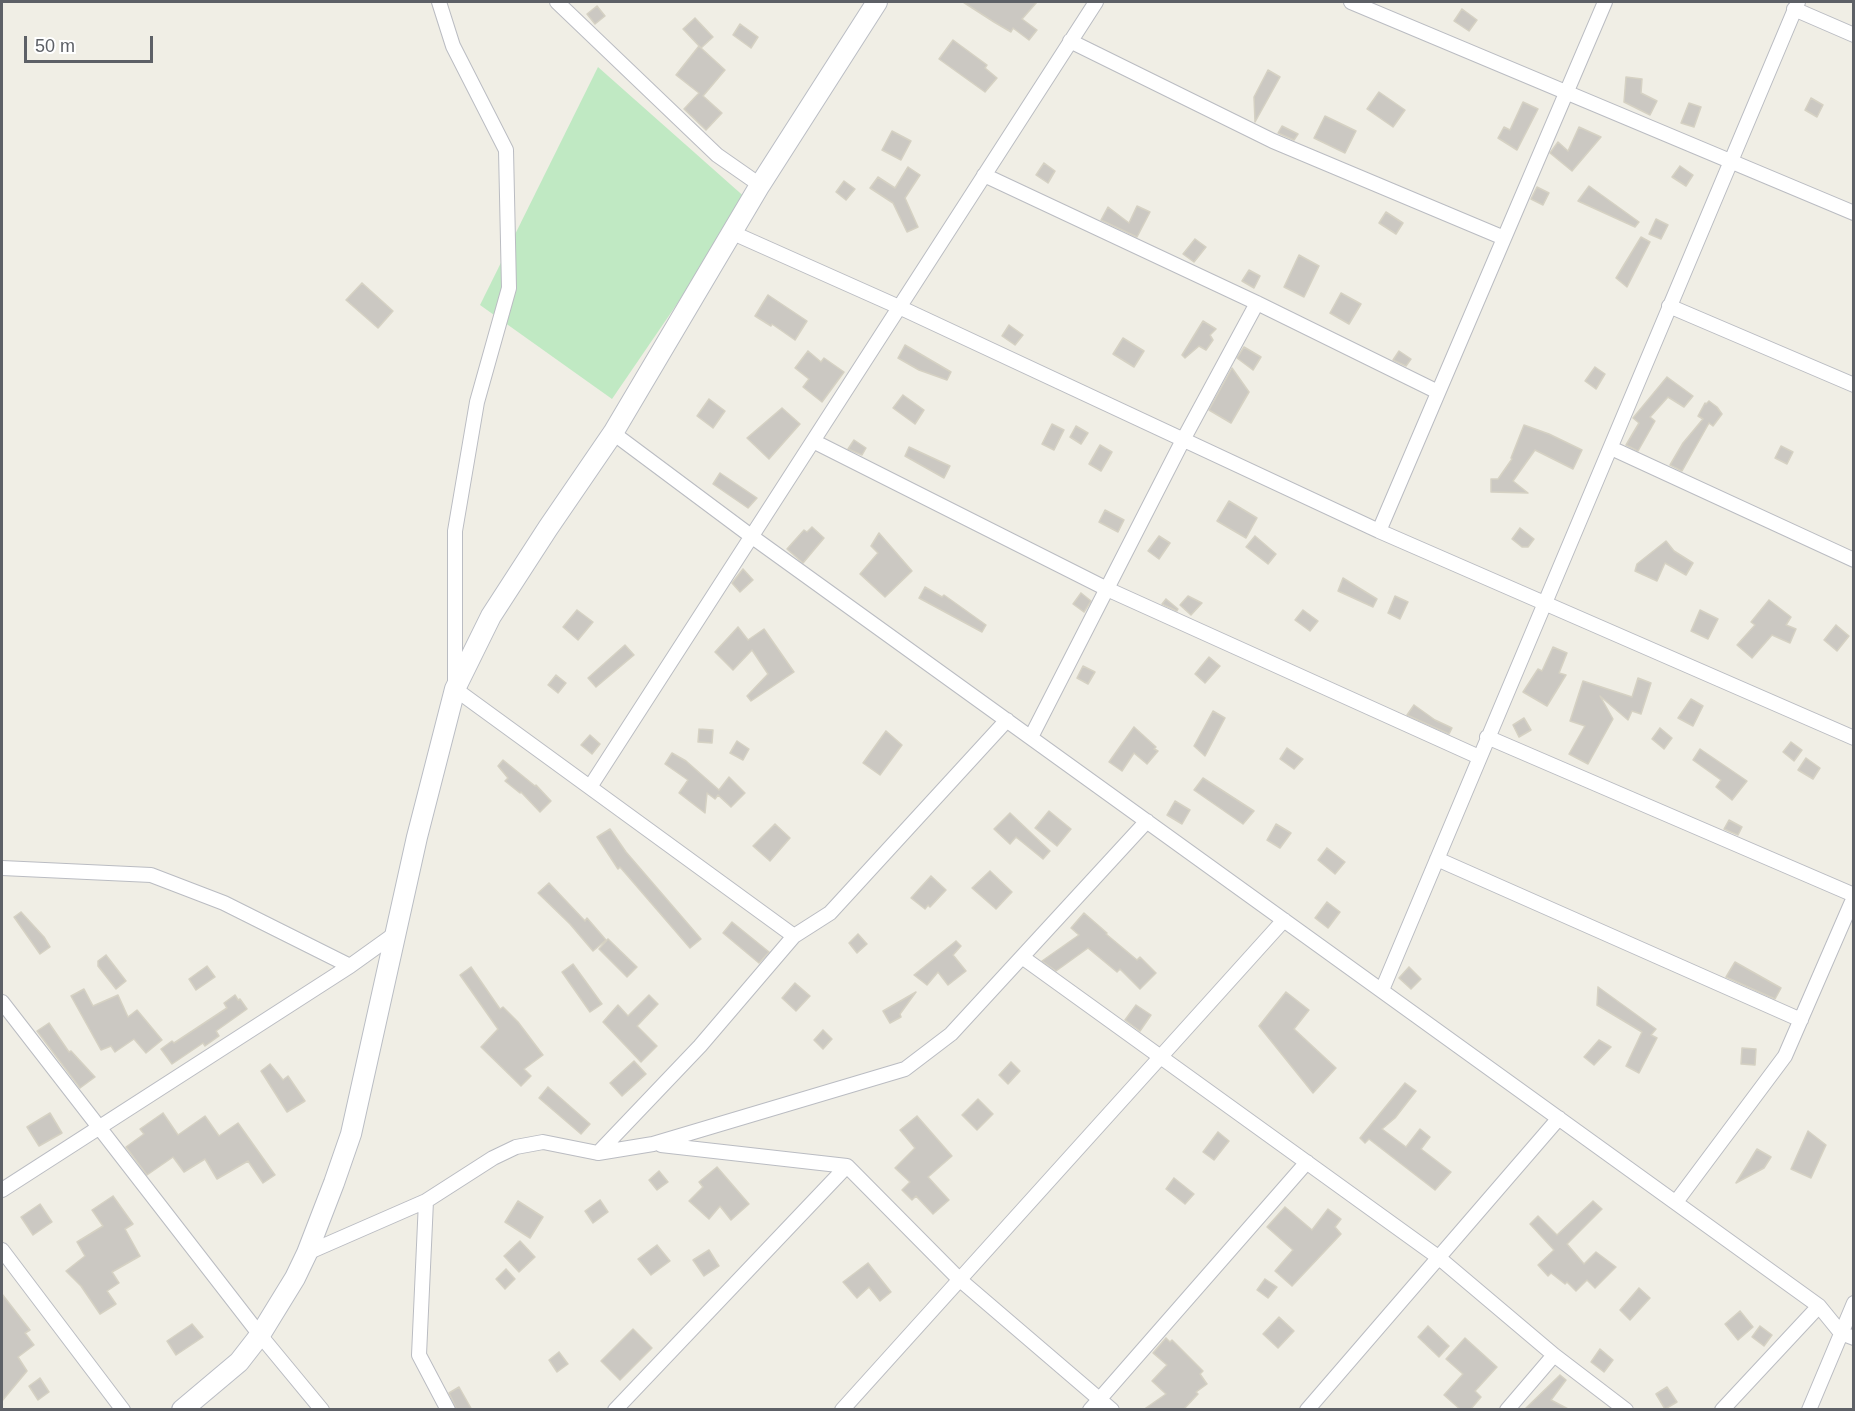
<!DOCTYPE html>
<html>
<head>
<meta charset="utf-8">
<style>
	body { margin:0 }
	#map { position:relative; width:1855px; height:1411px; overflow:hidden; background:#f0eee5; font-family:Helvetica,sans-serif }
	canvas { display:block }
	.frame { position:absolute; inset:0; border:3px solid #5d6066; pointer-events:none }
	.scale { position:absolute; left:24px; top:36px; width:129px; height:27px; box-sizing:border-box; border:3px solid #5d6066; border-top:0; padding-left:8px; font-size:18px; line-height:21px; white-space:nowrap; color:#5d6066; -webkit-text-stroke:4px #fff; paint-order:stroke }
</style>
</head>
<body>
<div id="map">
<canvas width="1855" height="1411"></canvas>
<div class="frame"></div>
<div class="scale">50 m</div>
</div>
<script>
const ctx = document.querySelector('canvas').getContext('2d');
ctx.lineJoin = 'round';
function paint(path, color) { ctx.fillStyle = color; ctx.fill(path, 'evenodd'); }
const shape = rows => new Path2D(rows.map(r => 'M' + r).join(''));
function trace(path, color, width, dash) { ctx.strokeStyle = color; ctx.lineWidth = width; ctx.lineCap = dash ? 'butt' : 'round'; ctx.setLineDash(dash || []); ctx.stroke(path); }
paint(shape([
	[598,67,748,200,612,399,480,305]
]), '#c0e9c3');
const building = shape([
	[963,2,1037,2,1022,19,1037,30,1029,40,1013,28,1011,32,994,22,963,2],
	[597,6,605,16,595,24,587,14,597,6],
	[1462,9,1477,20,1469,31,1454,21,1462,9],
	[695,18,713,37,701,48,725,70,703,96,722,113,706,130,684,109,699,93,676,75,699,46,701,48,683,29,695,18],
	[740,24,758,37,751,48,733,35,740,24],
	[953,40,987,65,985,68,997,78,985,92,939,59,953,40],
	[1268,70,1280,77,1255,122,1254,97,1268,70],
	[1626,77,1642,79,1641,93,1657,101,1650,115,1624,102,1626,77],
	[1379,92,1405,110,1393,127,1367,109,1379,92],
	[1811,98,1823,105,1817,117,1805,110,1811,98],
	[1523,102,1538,109,1517,150,1498,138,1504,127,1510,130,1523,102],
	[1689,103,1701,107,1694,127,1681,123,1689,103],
	[1325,116,1356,131,1345,153,1314,138,1325,116],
	[1282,126,1298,134,1294,140,1278,133,1282,126],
	[1579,127,1601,137,1572,171,1550,153,1558,142,1568,151,1579,127],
	[892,131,911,141,901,160,882,150,892,131],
	[1044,163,1055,171,1048,183,1036,175,1044,163],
	[1680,166,1693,175,1686,186,1672,177,1680,166],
	[908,167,920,175,905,198,918,227,907,232,893,203,870,188,878,177,895,188,908,167],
	[844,181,855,189,846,200,836,192,844,181],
	[1589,186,1639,222,1635,227,1578,201,1589,186],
	[1537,187,1549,193,1543,205,1531,199,1537,187],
	[1137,206,1150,212,1137,237,1101,220,1108,207,1129,223,1137,206],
	[1386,212,1403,223,1396,234,1379,223,1386,212],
	[1656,219,1668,225,1661,239,1649,234,1656,219],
	[1641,237,1650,242,1627,287,1616,278,1641,237],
	[1195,239,1206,247,1194,262,1183,254,1195,239],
	[1299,255,1319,266,1304,297,1284,287,1299,255],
	[1249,270,1260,276,1254,288,1242,281,1249,270],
	[362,283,393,311,378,328,346,300,362,283],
	[1341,293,1361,304,1349,324,1330,313,1341,293],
	[768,295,807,321,795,340,772,324,771,326,755,316,768,295],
	[1203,321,1216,329,1210,335,1213,340,1206,350,1199,346,1185,358,1182,355,1203,321],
	[1009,325,1023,335,1015,345,1002,336,1009,325],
	[1123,338,1144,351,1134,367,1113,354,1123,338],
	[905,345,951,372,947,380,919,370,898,358,905,345],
	[1244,347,1261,357,1253,370,1237,358,1244,347],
	[808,351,821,362,824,358,844,372,822,402,803,387,809,379,795,368,808,351],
	[1399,351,1411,359,1406,366,1393,360,1399,351],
	[1595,367,1605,374,1596,389,1585,381,1595,367],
	[1232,368,1249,392,1231,423,1209,410,1232,368],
	[1667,377,1693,396,1684,407,1668,397,1650,417,1655,421,1638,451,1626,445,1639,423,1633,418,1667,377],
	[903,395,924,410,915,424,893,408,903,395],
	[709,399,725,411,713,428,697,416,709,399],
	[1709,401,1717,407,1722,414,1713,426,1709,423,1682,471,1670,465,1683,443,1703,419,1698,416,1705,403,1706,404,1709,401],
	[782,408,800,424,769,459,747,438,782,408],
	[1052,424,1064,430,1054,450,1042,444,1052,424],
	[1524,425,1549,434,1582,450,1573,469,1535,450,1513,481,1528,493,1491,492,1491,479,1498,479,1512,459,1511,458,1524,425],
	[1076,426,1088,433,1081,444,1070,437,1076,426],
	[854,440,866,448,862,455,848,449,854,440],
	[1100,445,1112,452,1101,471,1089,464,1100,445],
	[1781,446,1793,452,1787,464,1775,458,1781,446],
	[909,447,950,466,944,478,905,456,909,447],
	[720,473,757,498,748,508,713,484,720,473],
	[1229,501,1257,518,1246,538,1217,521,1229,501],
	[1105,510,1124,520,1118,532,1099,522,1105,510],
	[812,527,824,538,803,563,787,549,804,530,807,532,812,527],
	[1520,528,1534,539,1528,547,1522,547,1512,539,1520,528],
	[879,533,912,571,885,597,860,574,878,553,871,546,879,533],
	[1159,536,1170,543,1159,559,1148,551,1159,536],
	[1255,536,1276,554,1268,564,1246,547,1255,536],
	[1666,541,1674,551,1693,563,1686,575,1665,563,1657,581,1635,571,1637,564,1666,541],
	[743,569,753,580,740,592,732,583,743,569],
	[1343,578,1377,599,1373,607,1338,591,1343,578],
	[925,587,942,597,944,595,986,625,982,632,919,598,925,587],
	[1081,593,1091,601,1084,612,1073,604,1081,593],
	[1188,596,1202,603,1191,615,1180,605,1188,596],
	[1395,596,1408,602,1400,619,1388,613,1395,596],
	[1166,599,1178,609,1177,611,1162,604,1166,599],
	[1769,600,1791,617,1786,625,1796,629,1790,643,1772,635,1752,658,1737,645,1755,625,1751,622,1769,600],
	[577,610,593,622,578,640,563,627,577,610],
	[1303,610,1318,621,1310,631,1295,620,1303,610],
	[1700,610,1718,619,1708,639,1691,631,1700,610],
	[1836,625,1849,636,1837,651,1824,640,1836,625],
	[738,627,748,640,764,629,794,672,751,701,747,696,768,674,752,650,733,670,715,652,738,627],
	[625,645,634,655,596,687,588,678,625,645],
	[1553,647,1567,653,1559,673,1566,675,1547,706,1523,692,1538,669,1542,671,1553,647],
	[1209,657,1220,666,1205,683,1195,674,1209,657],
	[1083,666,1095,672,1088,684,1077,678,1083,666],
	[556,675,566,683,558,693,548,685,556,675],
	[1638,678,1651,683,1641,714,1632,711,1628,720,1600,696,1613,719,1588,764,1569,754,1585,726,1570,721,1583,681,1632,697,1638,678],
	[1691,699,1703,706,1693,726,1678,718,1691,699],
	[1414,705,1435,720,1452,728,1449,734,1407,715,1414,705],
	[1213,711,1225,718,1205,756,1194,746,1213,711],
	[1524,718,1531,730,1519,737,1513,725,1524,718],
	[1134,727,1156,747,1154,749,1158,751,1147,764,1134,753,1122,771,1109,762,1134,727],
	[1660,728,1672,738,1664,749,1652,739,1660,728],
	[699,729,713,730,712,743,698,742,699,729],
	[886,731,902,745,880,775,863,763,886,731],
	[590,735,600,744,592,754,581,745,590,735],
	[737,741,749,749,743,760,730,753,737,741],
	[1791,742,1802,750,1794,761,1783,752,1791,742],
	[1287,748,1303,759,1294,769,1280,759,1287,748],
	[1700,749,1747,781,1732,800,1716,787,1721,780,1693,760,1700,749],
	[672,753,686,761,719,790,729,777,745,793,731,807,718,795,715,799,707,793,705,813,679,793,688,780,665,764,672,753],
	[1806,758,1820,768,1813,779,1798,770,1806,758],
	[503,760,535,786,536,785,551,801,540,812,521,792,520,793,505,781,508,778,498,766,503,760],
	[1203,778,1254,811,1243,824,1194,790,1203,778],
	[1175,801,1190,810,1182,824,1167,815,1175,801],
	[1049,811,1071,829,1057,846,1035,828,1049,811],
	[1010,813,1050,851,1043,859,1016,837,1010,844,994,829,1010,813],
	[1729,820,1742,827,1738,835,1724,829,1729,820],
	[775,824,790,838,770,861,753,846,775,824],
	[1276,824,1291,833,1280,848,1267,840,1276,824],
	[610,829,626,852,701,939,690,948,620,867,618,869,597,837,610,829],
	[1327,848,1345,862,1335,874,1318,860,1327,848],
	[990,871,1012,892,996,909,972,888,990,871],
	[931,876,946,890,930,907,928,905,925,909,911,898,931,876],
	[549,883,585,921,587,918,606,940,593,951,570,924,538,893,549,883],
	[1327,902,1340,912,1328,928,1315,918,1327,902],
	[21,912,44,937,50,947,40,954,14,917,21,912],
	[1084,913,1107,933,1106,934,1137,960,1140,957,1156,973,1140,989,1120,969,1117,972,1088,948,1056,971,1042,961,1079,935,1071,928,1084,913],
	[732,922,769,952,759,963,723,933,732,922],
	[858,934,867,944,857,953,849,943,858,934],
	[608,939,637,967,627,977,599,949,608,939],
	[956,941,961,946,953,955,966,971,948,985,938,972,927,985,914,975,956,941],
	[106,955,126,981,116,989,98,966,98,961,106,955],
	[1735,962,1781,988,1775,999,1726,977,1735,962],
	[573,964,602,1004,590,1012,562,972,573,964],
	[207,966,215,977,196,990,189,979,207,966],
	[471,967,500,1009,503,1007,518,1022,543,1055,524,1069,531,1076,521,1086,481,1047,498,1029,460,975,471,967],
	[1409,967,1421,979,1411,989,1399,978,1409,967],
	[795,983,810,996,796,1011,782,998,795,983],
	[1598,987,1656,1029,1651,1035,1657,1038,1639,1073,1626,1066,1642,1032,1597,1005,1598,987],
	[84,989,93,1006,118,995,128,1017,137,1010,162,1040,146,1053,134,1039,115,1052,111,1046,101,1050,71,996,84,989],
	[916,992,900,1014,901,1017,890,1023,883,1011,916,992],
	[1286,992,1309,1010,1294,1029,1336,1068,1313,1093,1259,1026,1286,992],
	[235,995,238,1000,240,999,247,1009,216,1031,219,1036,205,1046,203,1043,172,1064,161,1049,172,1041,174,1043,227,1008,224,1003,235,995],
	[649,995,658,1004,637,1026,657,1046,641,1062,603,1022,618,1005,628,1016,649,995],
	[1136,1005,1151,1015,1140,1031,1125,1020,1136,1005],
	[49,1023,69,1052,71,1051,95,1077,80,1088,37,1031,49,1023],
	[823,1030,832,1039,823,1049,814,1040,823,1030],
	[1599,1040,1611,1047,1594,1065,1584,1057,1599,1040],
	[1742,1048,1756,1049,1755,1065,1741,1064,1742,1048],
	[634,1061,646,1074,622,1096,610,1083,634,1061],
	[1011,1062,1020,1071,1008,1084,999,1075,1011,1062],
	[270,1064,283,1080,288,1076,305,1101,287,1112,261,1071,270,1064],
	[1405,1083,1416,1091,1395,1118,1382,1129,1406,1147,1420,1129,1430,1137,1421,1149,1451,1172,1435,1190,1369,1139,1365,1143,1360,1138,1405,1083],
	[548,1087,590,1124,581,1134,539,1098,548,1087],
	[978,1099,993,1114,977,1130,962,1115,978,1099],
	[50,1113,62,1133,39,1146,27,1127,50,1113],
	[163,1113,178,1135,205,1116,219,1136,238,1123,275,1175,263,1183,248,1161,217,1179,205,1159,184,1172,173,1157,147,1175,126,1147,144,1134,140,1129,163,1113],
	[917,1116,952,1156,928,1177,949,1200,933,1214,916,1196,912,1200,902,1190,910,1182,895,1168,915,1148,900,1130,917,1116],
	[1808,1131,1826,1145,1811,1178,1791,1169,1808,1131],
	[1218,1132,1229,1141,1214,1160,1203,1152,1218,1132],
	[1757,1149,1771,1157,1764,1168,1736,1183,1757,1149],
	[717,1167,749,1204,731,1220,720,1206,709,1219,689,1201,703,1187,699,1182,717,1167],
	[659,1171,668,1182,657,1190,649,1180,659,1171],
	[1174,1178,1194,1194,1185,1204,1166,1189,1174,1178],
	[113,1196,133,1224,125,1229,140,1256,112,1272,119,1283,107,1291,116,1304,100,1314,81,1286,66,1271,85,1256,77,1242,103,1226,92,1210,113,1196],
	[600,1200,608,1212,593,1223,585,1211,600,1200],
	[518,1201,543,1217,530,1238,505,1222,518,1201],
	[1593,1201,1602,1209,1567,1244,1584,1264,1596,1252,1616,1267,1595,1288,1587,1280,1576,1291,1567,1282,1565,1284,1551,1273,1548,1276,1538,1265,1554,1250,1530,1224,1538,1216,1557,1235,1593,1201],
	[40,1204,52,1222,33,1235,21,1217,40,1204],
	[1285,1207,1312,1230,1328,1209,1341,1219,1335,1227,1341,1234,1292,1286,1275,1271,1293,1250,1267,1227,1285,1207],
	[520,1241,535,1257,519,1272,504,1256,520,1241],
	[657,1245,670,1261,651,1275,638,1259,657,1245],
	[709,1250,719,1266,704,1276,693,1260,709,1250],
	[868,1263,891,1292,880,1301,869,1287,857,1298,843,1282,868,1263],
	[506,1269,515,1279,505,1289,496,1279,506,1269],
	[1265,1279,1277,1287,1268,1298,1257,1290,1265,1279],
	[1639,1288,1650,1298,1630,1320,1620,1310,1639,1288],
	[2,1294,30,1330,25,1333,34,1345,18,1357,27,1371,2,1401,2,1294],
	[1740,1311,1753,1327,1738,1340,1725,1324,1740,1311],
	[1279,1317,1294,1331,1278,1348,1263,1334,1279,1317],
	[192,1324,203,1337,176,1355,167,1341,192,1324],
	[1428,1326,1449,1346,1439,1357,1418,1337,1428,1326],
	[1760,1326,1772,1335,1764,1346,1752,1337,1760,1326],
	[633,1329,652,1348,620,1380,601,1361,633,1329],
	[1166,1338,1170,1342,1172,1340,1203,1371,1200,1374,1207,1384,1196,1392,1198,1394,1183,1410,1143,1410,1166,1394,1152,1381,1167,1365,1153,1353,1166,1338],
	[1465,1338,1497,1367,1475,1391,1481,1397,1470,1410,1461,1410,1444,1395,1463,1374,1446,1359,1465,1338],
	[1600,1349,1613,1360,1604,1372,1591,1362,1600,1349],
	[559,1352,568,1364,557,1372,549,1360,559,1352],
	[1560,1375,1566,1380,1551,1400,1570,1410,1524,1410,1560,1375],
	[40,1378,49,1392,38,1400,29,1386,40,1378],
	[459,1387,472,1410,457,1410,449,1393,459,1387],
	[1667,1387,1677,1402,1665,1409,1656,1394,1667,1387]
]);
paint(building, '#cbc8c2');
trace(building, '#d5d1c3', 1.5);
const street = shape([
	[439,2,453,46,506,150,509,288,477,402,455,531,455,689,794,936],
	[557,2,717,155,760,185],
	[1351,2,1854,213],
	[1794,9,1854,35],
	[1070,41,1273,141,1504,238],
	[984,175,1257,303,1438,392],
	[733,233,899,307,1379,531,1854,738],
	[1669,306,1854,385],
	[613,433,751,536,1819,1306,1841,1333,1854,1338],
	[813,441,1107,589,1479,757],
	[1611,448,1854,560],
	[1379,531,1605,2],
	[1031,737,1183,440,1257,303],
	[1487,737,1854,895],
	[590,787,1096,2],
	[1437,859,1801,1020],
	[2,868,151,875,224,903,350,966],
	[1022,957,1438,1257,1554,1355,1626,1410],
	[1382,990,1798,2],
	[2,1002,260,1335,322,1410],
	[661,1145,847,1166,959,1279,1112,1410],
	[598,1153,653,1144,905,1069,951,1034,1147,821],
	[2,1190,350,966,396,933],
	[426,1201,419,1355,448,1410],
	[1676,1202,1785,1056,1854,897],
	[2,1250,123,1410],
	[307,1253,426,1201,493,1158,516,1147,543,1142,598,1153,700,1046,794,936,830,913,1007,720],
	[615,1410,847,1166],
	[842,1410,1284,920],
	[1090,1410,1307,1162],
	[1307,1410,1559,1118],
	[1507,1410,1554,1355],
	[1722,1410,1819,1306],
	[1809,1410,1854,1303]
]);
const secondary = shape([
	[182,1410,239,1362,260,1335,295,1278,307,1253,334,1183,351,1134,417,837,455,689,491,616,548,528,613,433,760,185,877,2]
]);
trace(street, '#babcc2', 16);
trace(secondary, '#babdc4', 22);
trace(street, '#fff', 14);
trace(secondary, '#fff', 20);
</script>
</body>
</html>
